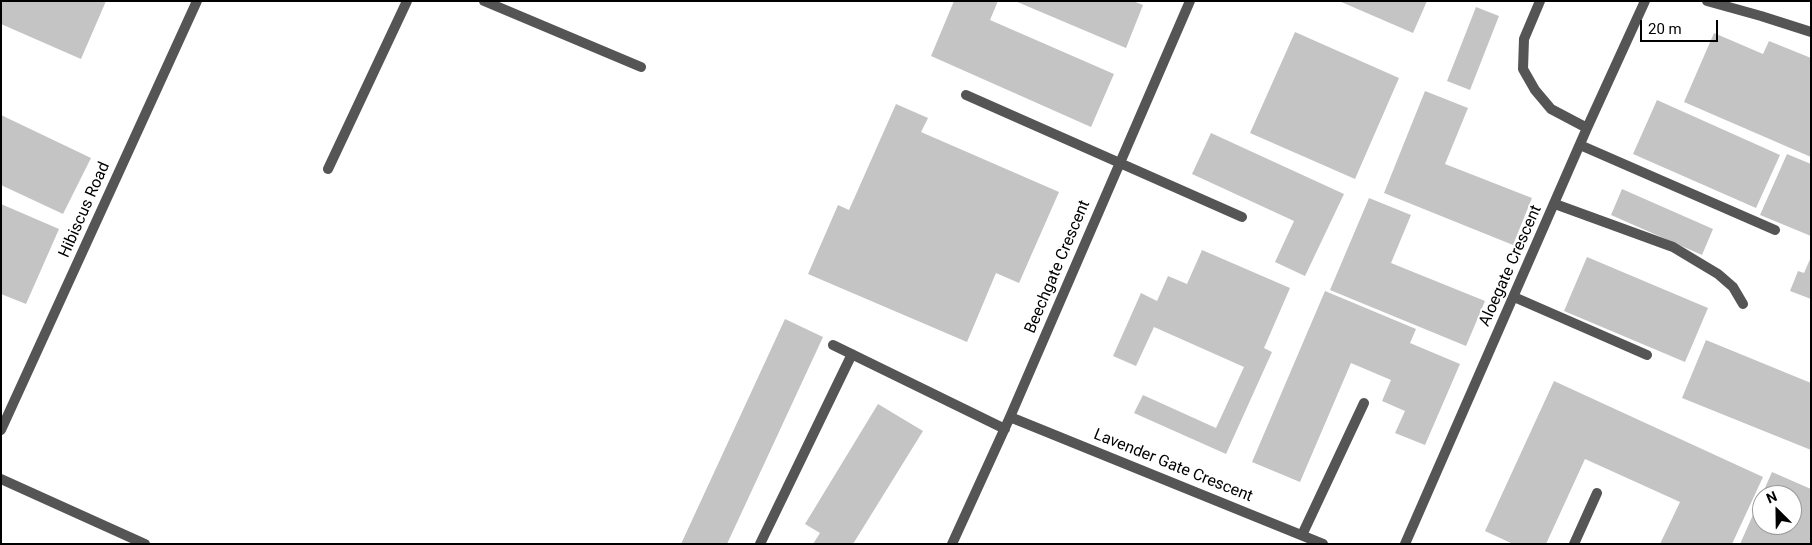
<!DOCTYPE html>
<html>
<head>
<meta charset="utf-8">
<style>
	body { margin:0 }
	#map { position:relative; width:1812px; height:545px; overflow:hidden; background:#fff; font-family:Roboto,sans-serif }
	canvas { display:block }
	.frame { position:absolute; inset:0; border:2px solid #000; pointer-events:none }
	.north { position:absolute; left:1752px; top:485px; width:50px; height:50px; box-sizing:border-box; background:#fff; border:1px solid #999; border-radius:50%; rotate:337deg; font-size:14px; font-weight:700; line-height:20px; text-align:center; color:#000 }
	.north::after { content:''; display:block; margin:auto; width:18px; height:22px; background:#000; clip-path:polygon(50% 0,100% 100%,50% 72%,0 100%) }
	.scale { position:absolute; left:1640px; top:20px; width:78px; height:22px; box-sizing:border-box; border:2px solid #000; border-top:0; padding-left:6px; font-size:15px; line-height:18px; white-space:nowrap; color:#000; -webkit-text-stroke:4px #fff; paint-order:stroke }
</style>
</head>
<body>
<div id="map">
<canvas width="1812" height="545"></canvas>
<div class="frame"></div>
<div class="north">N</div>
<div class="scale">20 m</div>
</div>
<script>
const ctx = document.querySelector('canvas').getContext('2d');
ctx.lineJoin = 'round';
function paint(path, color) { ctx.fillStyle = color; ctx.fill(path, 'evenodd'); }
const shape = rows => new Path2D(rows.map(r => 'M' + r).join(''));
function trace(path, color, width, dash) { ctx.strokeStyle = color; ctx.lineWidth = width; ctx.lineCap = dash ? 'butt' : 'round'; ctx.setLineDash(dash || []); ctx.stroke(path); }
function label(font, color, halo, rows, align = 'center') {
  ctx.font = font + ' Roboto,sans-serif'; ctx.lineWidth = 4; ctx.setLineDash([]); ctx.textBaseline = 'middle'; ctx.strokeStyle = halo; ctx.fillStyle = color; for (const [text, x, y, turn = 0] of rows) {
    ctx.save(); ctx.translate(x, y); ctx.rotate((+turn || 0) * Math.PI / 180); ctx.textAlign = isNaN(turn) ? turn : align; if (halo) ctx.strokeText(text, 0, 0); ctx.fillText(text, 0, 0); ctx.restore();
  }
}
paint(shape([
	[1,1,106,1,81,59,1,24],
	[954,1,998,1,990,20,1114,74,1091,127,931,56],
	[1015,1,1133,1,1143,5,1126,48],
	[1339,1,1427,1,1413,33],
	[1476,7,1499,16,1470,90,1447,81],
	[1295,32,1399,78,1355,179,1250,133],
	[1714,33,1763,54,1769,41,1811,58,1811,157,1684,102],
	[1425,91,1468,108,1445,164,1532,198,1513,245,1384,193],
	[1657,100,1780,155,1756,208,1633,154],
	[896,104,928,118,921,132,1059,192,1019,283,996,273,967,342,808,274,838,205,849,210],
	[1,115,91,158,63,214,1,185],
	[1211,133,1344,194,1305,276,1275,262,1294,221,1192,174],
	[1787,154,1811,164,1811,236,1760,215],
	[1622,189,1713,229,1702,255,1611,215],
	[1369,198,1411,215,1391,263,1485,301,1466,346,1330,290],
	[1,204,59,229,26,304,1,294],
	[1202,250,1290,288,1264,348,1272,352,1226,454,1134,413,1143,395,1216,428,1244,367,1154,327,1136,366,1113,356,1141,293,1157,301,1168,276,1187,284],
	[1587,257,1708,308,1685,362,1564,311],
	[1811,257,1811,299,1790,291,1798,271,1804,273],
	[1325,291,1416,329,1410,343,1460,364,1425,445,1395,433,1405,411,1382,401,1391,380,1351,363,1300,482,1252,462],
	[785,319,823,337,727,544,681,544],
	[1706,340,1811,383,1811,450,1682,398],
	[1554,381,1763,477,1732,544,1660,544,1680,502,1585,459,1546,544,1513,544,1485,531],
	[878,404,923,431,853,544,813,544,820,533,805,524],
	[1772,472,1811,489,1811,544,1740,544],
	[1762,495,1792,495,1792,525,1762,525]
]), '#c4c4c4');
trace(shape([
	[484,1,641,67],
	[1540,1,1524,39,1523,69,1535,90,1551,109,1587,128],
	[1707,1,1761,16,1811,32],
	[966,95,1242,217],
	[1580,145,1775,230],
	[328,169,407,1],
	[1555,204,1673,247,1718,274,1733,287,1743,304],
	[1514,297,1647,355],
	[833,345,1005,429],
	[1010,417,1323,544],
	[1,430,197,1],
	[1,479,145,544],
	[1302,535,1364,403],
	[760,544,852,354],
	[952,544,1010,417,1190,1],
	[1405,544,1587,128,1645,1],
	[1574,544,1597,493]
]), '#555', 10);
label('16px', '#000', '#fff', [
	["Hibiscus Road",85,210,-66],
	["Aloegate Crescent",1511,266,-66],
	["Beechgate Crescent",1058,267,-67],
	["Lavender Gate Crescent",1173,466,22]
]);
</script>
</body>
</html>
